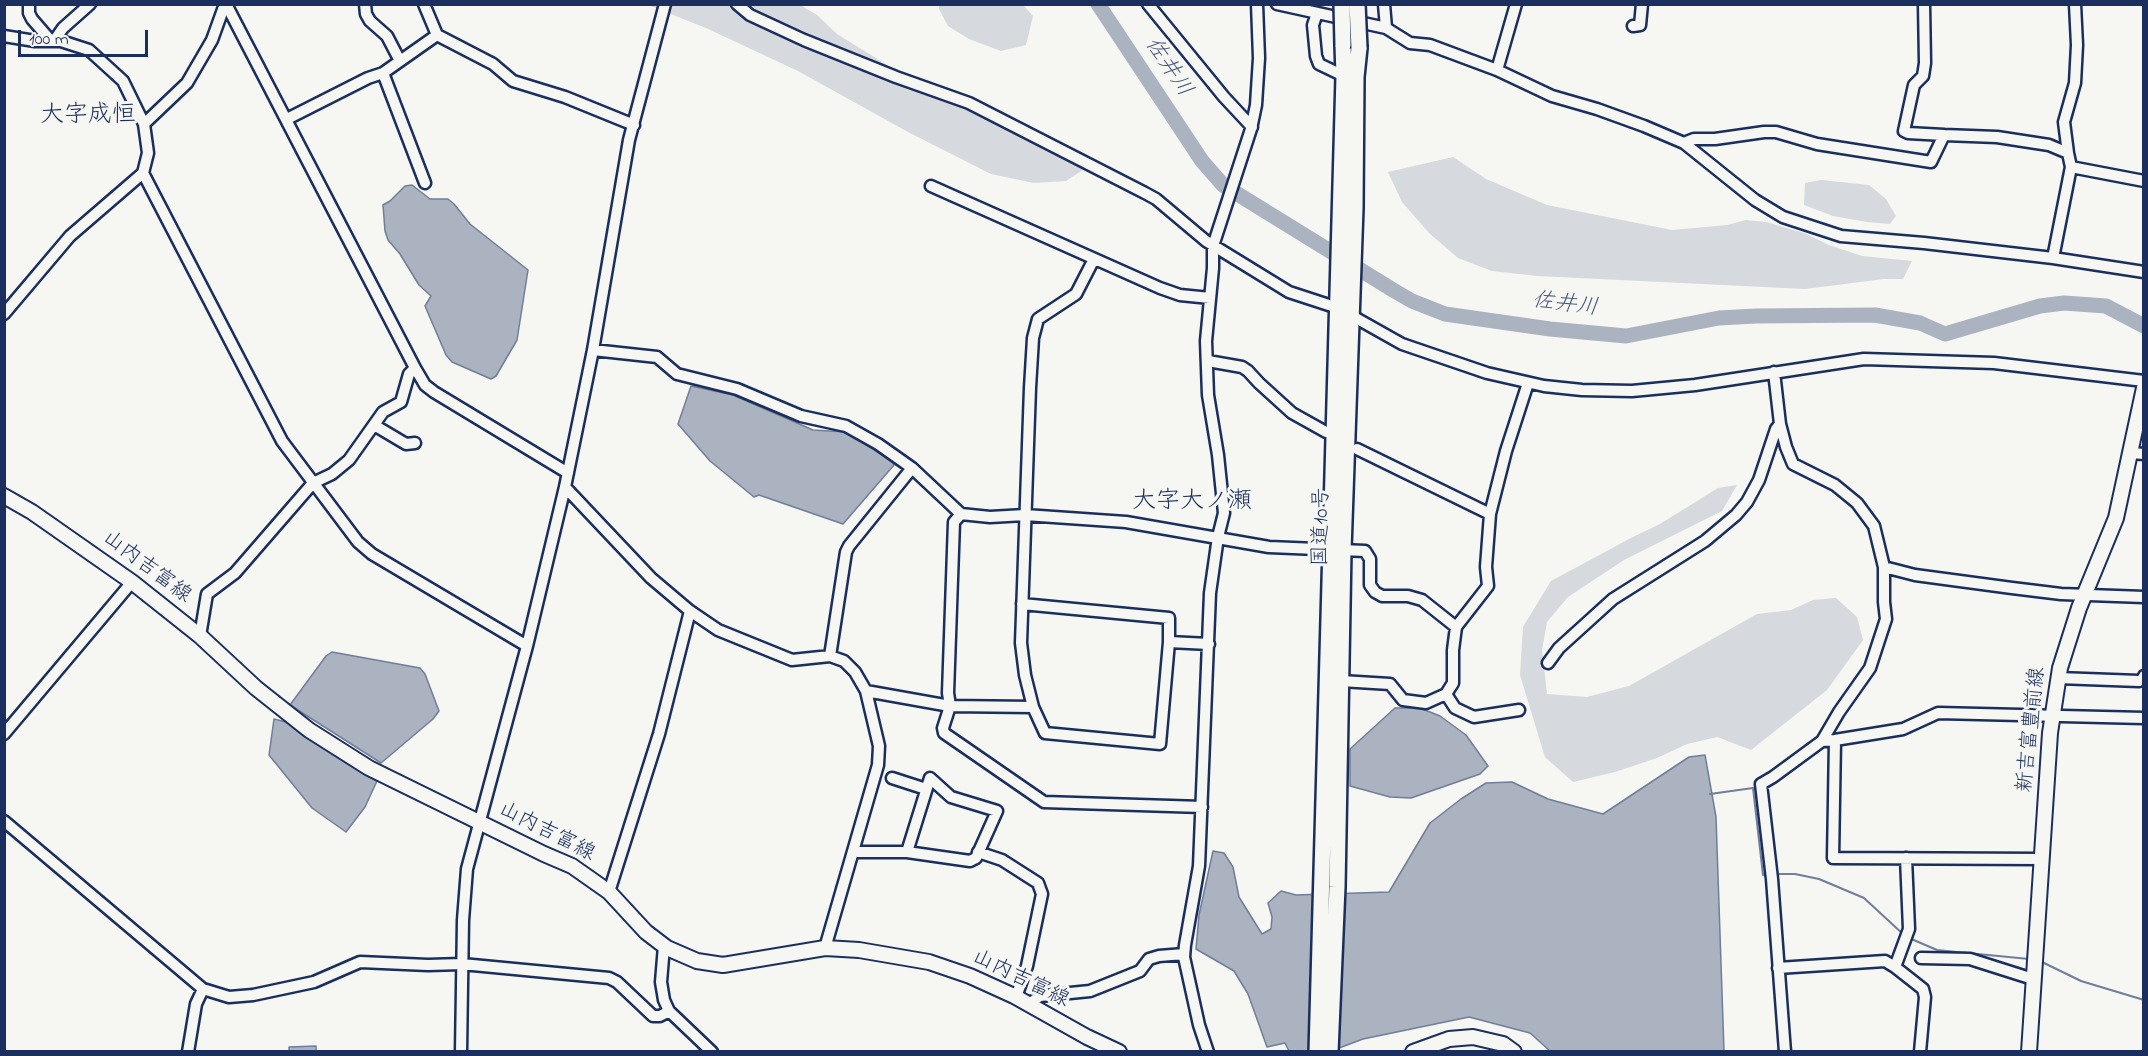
<!DOCTYPE html>
<html>
<head>
<meta charset="utf-8">
<style>
	body { margin:0 }
	#map { position:relative; width:2148px; height:1056px; overflow:hidden; background:#f6f6f2; font-family:"Indie Flower",sans-serif }
	canvas { display:block }
	.frame { position:absolute; inset:0; border:6px solid #1b2f5e; pointer-events:none }
	.scale { position:absolute; left:18px; top:30px; width:130px; height:27px; box-sizing:border-box; border:3px solid #1b2f5e; border-top:0; padding-left:8px; font-size:18px; line-height:21px; white-space:nowrap; color:#1b2f5e; -webkit-text-stroke:4px #f6f6f2; paint-order:stroke }
</style>
</head>
<body>
<div id="map">
<canvas width="2148" height="1056"></canvas>
<div class="frame"></div>
<div class="scale">100 m</div>
</div>
<script>
const ctx = document.querySelector('canvas').getContext('2d');
ctx.lineJoin = 'round';
function paint(path, color) { ctx.fillStyle = color; ctx.fill(path, 'evenodd'); }
const shape = rows => new Path2D(rows.map(r => 'M' + r).join(''));
function trace(path, color, width, dash) { ctx.strokeStyle = color; ctx.lineWidth = width; ctx.lineCap = dash ? 'butt' : 'round'; ctx.setLineDash(dash || []); ctx.stroke(path); }
function label(font, color, halo, rows, align = 'center') {
  ctx.font = font + ' "Indie Flower","Klee One",sans-serif'; ctx.lineWidth = 6; ctx.setLineDash([]); ctx.textBaseline = 'middle'; ctx.strokeStyle = halo; ctx.fillStyle = color; for (const [text, x, y, turn = 0] of rows) {
    ctx.save(); ctx.translate(x, y); ctx.rotate((+turn || 0) * Math.PI / 180); ctx.textAlign = isNaN(turn) ? turn : align; if (halo) ctx.strokeText(text, 0, 0); ctx.fillText(text, 0, 0); ctx.restore();
  }
}
paint(shape([
	[648,5,800,5,817,15,837,34,908,78,976,115,1058,142,1086,154,1090,161,1086,168,1066,181,1034,183,991,174,908,132,798,71,706,28],
	[939,5,1023,5,1033,16,1026,45,1001,51,969,39,948,26,939,9],
	[1453,157,1486,179,1547,205,1672,230,1727,225,1746,220,1766,222,1804,233,1829,245,1862,256,1912,261,1903,279,1884,279,1805,289,1538,276,1492,271,1458,258,1429,233,1402,202,1388,172],
	[1821,180,1869,185,1886,199,1896,216,1890,224,1867,222,1833,216,1804,205,1805,183],
	[1737,485,1722,511,1624,560,1568,597,1547,622,1542,650,1547,694,1587,697,1629,686,1757,614,1791,610,1813,600,1836,598,1857,617,1863,640,1827,690,1751,750,1717,737,1687,744,1657,758,1615,772,1573,782,1545,757,1520,675,1523,627,1551,581,1631,538,1660,524,1718,488]
]), '#d6d9dd');
const water = shape([
	[412,185,430,199,448,199,454,204,470,224,528,270,517,340,496,376,491,379,452,362,446,355,425,306,431,296,419,285,400,254,388,240,385,231,383,205,390,201,405,186,412,185],
	[691,386,733,395,813,430,846,432,892,461,894,465,843,524,759,495,754,497,710,461,678,424,691,386],
	[332,652,420,668,425,674,439,711,433,719,381,763,290,705,326,656,332,652],
	[1395,708,1420,708,1440,716,1466,735,1488,766,1480,774,1411,798,1390,797,1350,786,1350,749,1395,708],
	[274,719,286,722,377,781,365,807,346,832,312,808,269,755,274,719],
	[1705,755,1716,817,1724,1051,1550,1051,1530,1033,1469,1017,1363,1039,1331,1051,1289,1051,1285,1043,1267,1047,1248,994,1234,971,1196,949,1199,915,1213,851,1224,853,1233,867,1239,897,1262,934,1271,929,1272,917,1268,903,1281,891,1296,895,1389,892,1430,823,1461,799,1486,783,1512,782,1548,799,1603,814,1689,757,1705,755],
	[316,1046,316,1051,289,1051,289,1047,316,1046]
]);
paint(water, '#abb2c0');
trace(water, '#717e99', 1.5);
trace(shape([
	[1710,794,1753,788,1763,875],
	[1779,874,1795,874,1819,879,1864,898,1904,935],
	[1909,938,1937,950,2029,959],
	[2040,961,2081,981,2144,1000]
]), '#717e99', 2);
trace(shape([
	[1098,4,1202,161,1223,185,1393,290,1412,301,1445,314,1550,329,1626,336,1719,318,1756,316,1875,315,1920,323,1945,334,2040,306,2064,303,2106,306,2144,326]
]), '#abb2c0', 15);
const minor = shape([
	[29,4,29,13,32,19,51,41],
	[226,4,415,368],
	[365,4,366,14,370,21,387,36,400,61],
	[737,4,750,15,804,40,896,77,969,103,1145,193,1156,199,1206,241,1289,292,1338,308,1402,344,1487,373,1544,386,1582,390,1632,391,1695,385,1864,359,1994,363,2144,381],
	[1148,4,1224,97,1252,127],
	[1277,4,1386,28,1410,43,1430,45,1497,70,1552,96,1597,109,1644,126,1684,143,1755,200,1783,217,1841,236,1924,243,2053,258,2144,272],
	[1384,4,1386,28],
	[1317,13,1313,25,1316,56,1319,64,1344,76],
	[1633,26,1640,25,1642,4],
	[437,35,493,64,513,81,565,97,634,125],
	[4,36,35,41,61,41,89,50,123,81,144,124,148,153,143,173,70,236,4,314],
	[54,41,63,28,90,4],
	[1497,70,1516,4],
	[383,73,425,183],
	[287,119,368,78,383,73,437,35,424,4],
	[144,124,187,83,212,40,225,4],
	[1944,135,1997,137,2049,145,2068,153,2071,167,2144,181],
	[1684,143,1694,139,1715,139,1764,132,1776,132,1817,144,1931,162,1944,135,1908,133,1904,131,1914,85,1923,76,1925,63,1924,4],
	[2068,153,2064,122,2075,83,2077,45,2075,4],
	[143,173,282,441,358,542,372,554,527,646],
	[931,186,1160,288,1180,295,1210,298],
	[2053,258,2071,167],
	[1094,259,1076,294,1038,319,1033,338,1030,388,1021,643,1025,675,1033,707,1045,733,1160,744,1169,642,1209,644],
	[593,350,657,357,677,374,737,389,801,416,846,426,878,444,912,468,961,514,990,517,1025,515,1126,522,1269,547,1365,551,1370,559,1370,585,1375,592,1382,596,1408,596,1422,600,1456,627],
	[1208,361,1242,367,1248,371,1259,383,1292,413,1326,432],
	[1774,372,1780,424,1786,447,1793,464,1835,485,1857,503,1874,526,1884,567,1915,575,2012,588,2061,594,2144,597],
	[374,425,406,444,415,443],
	[1357,449,1490,514],
	[2131,453,2144,454],
	[565,487,651,578,690,611,718,630,792,660,830,656,844,661,855,672,866,691,879,746,878,765,825,948],
	[961,514,954,522,948,693,950,706,943,728,944,733,1044,802,1202,807],
	[1022,604,1169,618,1169,642],
	[200,636,207,594,235,573,313,483,332,474,349,460,383,412,401,402,409,374,415,368,425,385,434,392,568,473],
	[830,656,846,552,849,546,912,468],
	[1548,663,1559,648,1613,599,1705,541,1736,515,1747,502,1759,480,1776,429,1780,424],
	[2058,678,2139,681,2143,679,2144,676],
	[1341,681,1390,684,1403,700,1426,703,1446,694,1453,683,1453,650,1456,627,1488,586,1486,567,1490,514,1506,451,1528,383],
	[866,691,950,706,1033,707],
	[1446,694,1455,708,1474,717,1519,710],
	[4,734,132,582],
	[1835,740,1903,729,1938,713,2144,718],
	[1822,741,1835,740,1833,858,2042,859],
	[892,778,926,789],
	[4,821,203,989,229,997,253,995,314,982,360,962,428,965,462,964,609,978,617,982,653,1016,660,1016,669,1011],
	[853,852,907,852,970,861,976,858,997,811,951,797,930,778,907,852],
	[978,852,1002,860,1038,883,1042,894,1027,966,1016,997],
	[609,892,659,734,690,611],
	[664,946,661,982,664,1000,669,1011,712,1052],
	[1921,958,1970,959,2033,979],
	[1895,967,1909,929,1906,858],
	[1778,968,1885,961,1895,967,1923,989,1925,997,1920,1052],
	[1029,1004,1040,996,1090,991,1140,971,1149,959,1159,956,1184,954],
	[188,1052,196,1004,203,989],
	[461,1052,463,920,467,869,527,646,565,487,593,350,629,140,665,4],
	[1208,1052,1199,1025,1184,957,1185,945,1199,866,1210,593,1218,537,1224,513,1218,455,1208,395,1206,341,1213,268,1213,246,1251,129,1256,105,1259,58,1257,4],
	[1785,1052,1772,879,1761,784,1773,777,1822,741,1839,712,1870,668,1886,619,1884,602,1884,567]
]);
const major = shape([
	[4,496,32,512,132,582,200,636,256,688,309,730,369,768,544,854,572,866,609,892,646,932,667,948,697,961,723,965,825,948,859,950,929,962,970,976,1014,996,1087,1037,1119,1052],
	[1413,1052,1449,1039,1473,1037,1503,1044,1514,1052],
	[2029,1052,2050,733,2060,668,2079,608,2116,518,2144,388]
]);
const highway = shape([
	[1317,1052,1344,76,1343,45],
	[1330,1052,1337,887,1343,550,1355,208,1356,77,1359,48]
]);
trace(minor, '#1b2f5e', 15);
trace(major, '#1b2f5e', 18);
trace(highway, '#1b2f5e', 20);
trace(minor, '#f6f6f2', 10);
trace(major, '#f6f6f2', 14);
trace(highway, '#f6f6f2', 15);
const highwayBridge = shape([
	[1342,4,1343,45],
	[1357,4,1359,48]
]);
trace(highwayBridge, '#1b2f5e', 20, []);
trace(highwayBridge, '#f6f6f2', 15);
label('21px', '#1b2f5e', '#f6f6f2', [
	["国道10号",1323,527,-89],
	["山内吉富線",146,568,37],
	["新吉富豊前線",2033,730,-84],
	["山内吉富線",546,833,27],
	["山内吉富線",1020,980,26]
]);
label('italic 22px', '#46567b', '#f6f6f2', [
	["佐井川",1167,68,56],
	["佐井川",1565,306,7]
]);
label('24px', '#1b2f5e', '#f6f6f2', [
	["大字成恒",88,117],
	["大字大ノ瀬",1192,503]
]);
</script>
</body>
</html>
